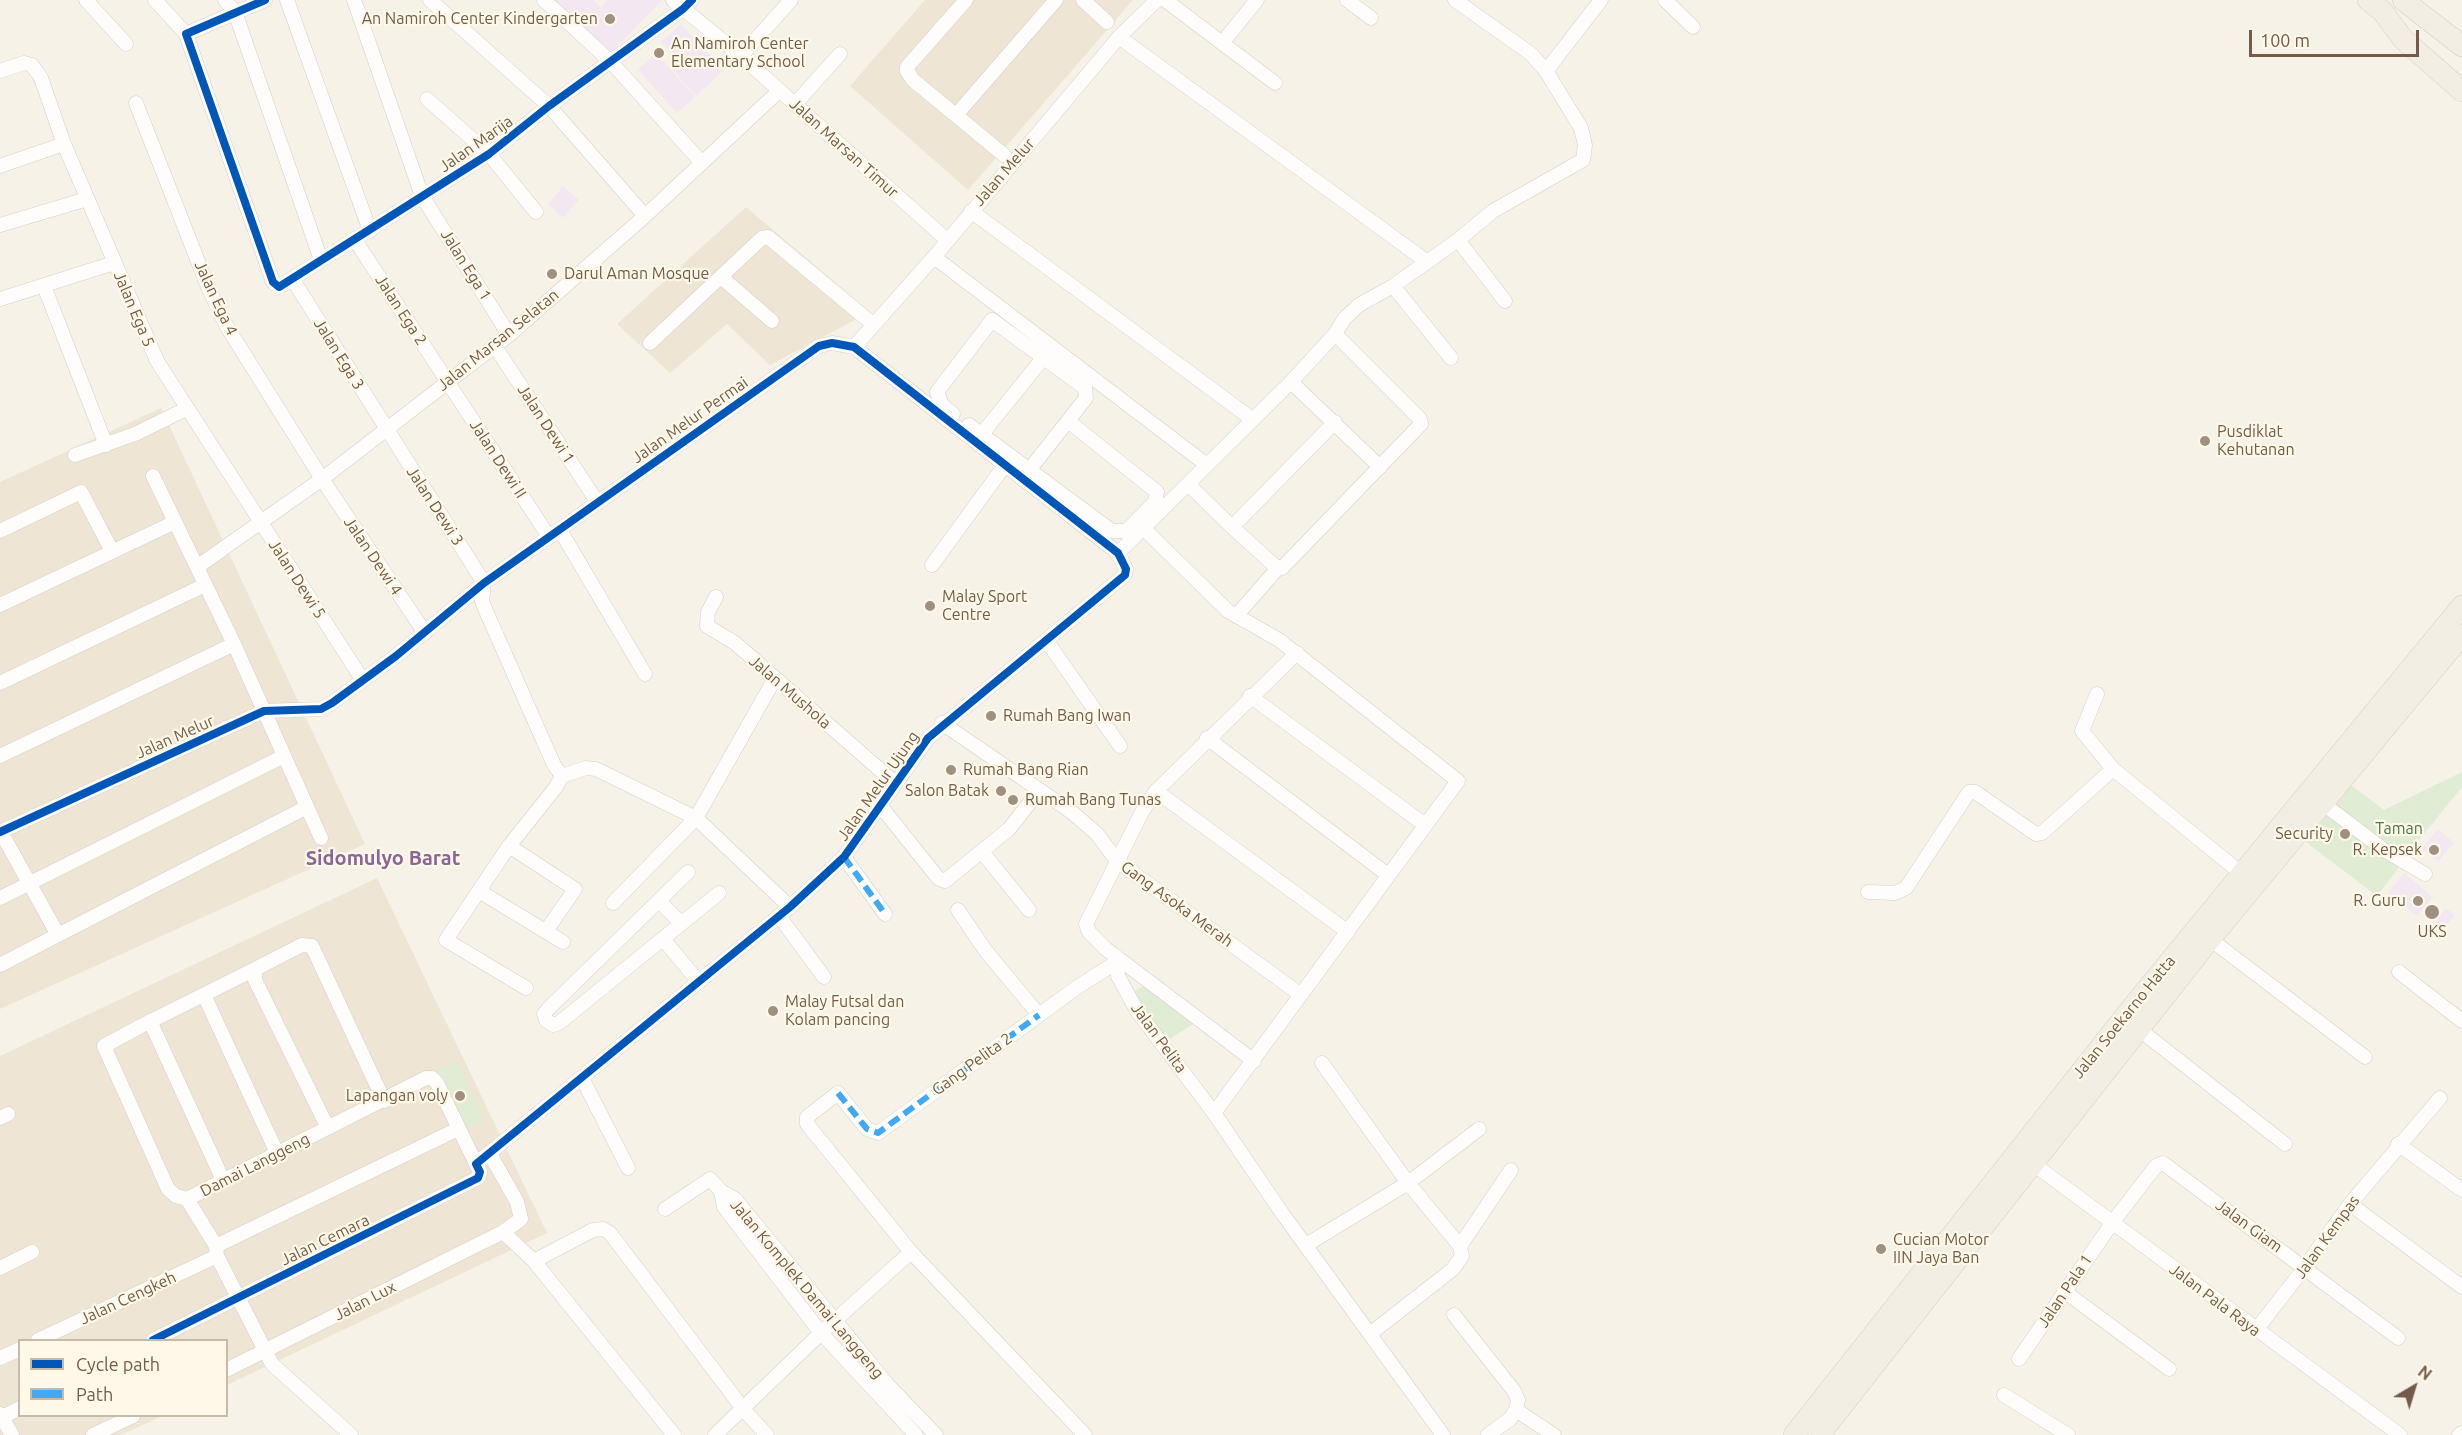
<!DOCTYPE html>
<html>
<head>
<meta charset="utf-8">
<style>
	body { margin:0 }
	#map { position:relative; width:2462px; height:1435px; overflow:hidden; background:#f6f2e8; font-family:Ubuntu,sans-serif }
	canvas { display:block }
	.legend { position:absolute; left:18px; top:1339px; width:210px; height:78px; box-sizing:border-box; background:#fff8e8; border:2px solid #c7baa8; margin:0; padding:8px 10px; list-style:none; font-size:18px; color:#725c49 }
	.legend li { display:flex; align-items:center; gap:12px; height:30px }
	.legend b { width:30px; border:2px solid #c7baa8 }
	.north { position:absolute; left:2384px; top:1357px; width:60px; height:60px; -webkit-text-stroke:4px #fff8e8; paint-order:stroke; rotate:38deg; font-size:16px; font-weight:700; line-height:24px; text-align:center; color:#725c49 }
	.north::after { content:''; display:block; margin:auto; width:21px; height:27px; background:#725c49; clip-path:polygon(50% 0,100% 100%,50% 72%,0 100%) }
	.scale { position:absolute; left:2249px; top:30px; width:170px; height:27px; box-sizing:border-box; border:3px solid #725c49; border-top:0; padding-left:8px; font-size:18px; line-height:21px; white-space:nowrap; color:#725c49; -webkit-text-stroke:4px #fff8e8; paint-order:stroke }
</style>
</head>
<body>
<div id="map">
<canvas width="2462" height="1435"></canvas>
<ul class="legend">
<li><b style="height:8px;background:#0057b8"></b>Cycle path</li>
<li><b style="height:8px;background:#3fa9f5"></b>Path</li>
</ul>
<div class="north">N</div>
<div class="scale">100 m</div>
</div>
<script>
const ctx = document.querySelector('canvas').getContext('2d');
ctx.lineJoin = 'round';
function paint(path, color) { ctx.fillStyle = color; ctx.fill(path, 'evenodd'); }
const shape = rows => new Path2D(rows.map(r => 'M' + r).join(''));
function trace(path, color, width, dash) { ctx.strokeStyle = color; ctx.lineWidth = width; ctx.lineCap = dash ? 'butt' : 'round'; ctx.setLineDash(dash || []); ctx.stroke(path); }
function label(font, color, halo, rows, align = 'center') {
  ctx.font = font + ' Ubuntu,sans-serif'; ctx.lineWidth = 4.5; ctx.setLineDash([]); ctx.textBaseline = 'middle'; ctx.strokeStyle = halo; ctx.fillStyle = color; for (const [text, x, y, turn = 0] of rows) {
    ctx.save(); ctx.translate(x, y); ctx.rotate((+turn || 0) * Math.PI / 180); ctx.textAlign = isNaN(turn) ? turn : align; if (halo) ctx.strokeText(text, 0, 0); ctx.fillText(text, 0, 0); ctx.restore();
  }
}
paint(shape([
	[925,0,1133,0,968,190,850,86],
	[746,207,870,312,770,365,727,324,670,373,617,324],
	[161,408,365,844,0,1009,0,482],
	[377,878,547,1233,227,1385,226,1340,20,1340,20,1416,162,1416,121,1435,0,1435,0,1056]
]), '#efe5d5');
paint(shape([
	[551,0,593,0,601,8,608,0,662,0,609,55],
	[681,24,724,70,696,96,673,70,680,63,661,42],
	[656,53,695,97,677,113,638,70],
	[563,186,579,200,563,218,548,204],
	[2438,829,2454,843,2438,862,2422,848],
	[2404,873,2433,897,2417,916,2388,893],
	[2446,908,2455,915,2439,934,2430,927]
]), '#f3e8f1');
paint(shape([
	[2462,772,2462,787,2406,856,2391,852,2334,807,2351,785,2384,810],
	[2330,811,2403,862,2377,896,2306,842],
	[1145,985,1193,1024,1167,1041,1132,993],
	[458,1062,484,1121,463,1130,437,1070]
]), '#e0ecd3');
const minor = shape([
	[86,0,126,44],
	[155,0,186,34],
	[225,0,235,12,321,260],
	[265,0,186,34,273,282,279,287,489,154,549,106,683,9,692,0],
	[287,0,370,231],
	[354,0,422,196,509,335],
	[430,0,549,106,645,216],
	[544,0,611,62,702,163],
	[673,0,741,56,947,240],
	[966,0,907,67,907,71,913,80,1004,155],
	[1083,0,1107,22],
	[1165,0,1275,83],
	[1347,0,1371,18],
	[1455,0,1531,54,1546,71],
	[1665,0,1693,27],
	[1119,37,1426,261],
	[1222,43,1257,0],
	[741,56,791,0],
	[0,71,24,63,32,65,41,78,64,144,157,361,362,679],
	[427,99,489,154,536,212],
	[136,103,208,287,226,325,322,479,425,633],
	[795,104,840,54],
	[956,115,1056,0],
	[0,166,64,144],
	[971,211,1252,419],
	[0,225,87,199],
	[355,240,549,537],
	[1458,240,1505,301],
	[934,257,1207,465],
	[721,277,772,321],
	[293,280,484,583],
	[44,286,106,445],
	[1393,286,1451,358],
	[0,299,114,263],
	[1335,334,1344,319,1359,305,1393,286,1458,240,1493,211,1583,160,1585,145,1581,128,1546,71,1601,0],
	[650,343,762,238,768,237,874,325],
	[494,345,598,503],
	[854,347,934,257,1119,37,1157,0],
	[1291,382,1380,467],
	[953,414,942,405,937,392,992,320,1085,388,1086,398,1022,479],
	[969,425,1112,531,1126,531,1155,502,1157,492,1068,421],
	[981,435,1044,357],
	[75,455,135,434,186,409],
	[153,476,234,644,321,838],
	[1189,485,1232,527,1335,422],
	[1142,527,1228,611,1279,640,1458,781,1214,1113],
	[560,530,645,674],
	[0,531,81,492,112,551],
	[1118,553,1291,382,1335,334,1420,419,1421,424,1282,568,1275,566,1232,527],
	[932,565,1005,465],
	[197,567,322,479,509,335,645,216,779,91],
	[484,583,482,601,486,611,554,765,562,776,586,768,596,769,696,818,790,907],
	[716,597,708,612,707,626,735,643,895,783],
	[0,605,175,522],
	[1236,616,1278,568],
	[1046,640,1120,746],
	[0,683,205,585],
	[2097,694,2082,731,2113,769],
	[1250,696,1425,825],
	[942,723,1073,813,1097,834,1117,861,1301,995],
	[1207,738,1388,875],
	[0,756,234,644],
	[1156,791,1348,932],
	[2321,802,2384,850,2425,874],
	[879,804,938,878,945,881,1009,829,1039,791],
	[0,832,264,711,321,709,332,703,396,656,484,583,819,346,832,343,854,347,1118,553,1126,569,1125,575,928,738,844,857,790,907,476,1164,480,1172,478,1178,153,1340],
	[1,832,58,935,307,807],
	[509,846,575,889,546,931],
	[983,853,1029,910],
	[844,857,885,914],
	[688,872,548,1009,544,1014,546,1020,553,1025,559,1023,719,893],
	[479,891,563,942],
	[1868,892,1895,893,1906,888,1969,792,1975,792,2036,834,2042,833,2113,769,2241,873],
	[0,898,284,756],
	[659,901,681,923],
	[613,903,696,818,774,680],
	[958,910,985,950,1039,1015],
	[779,916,824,977],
	[663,939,699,982],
	[2210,939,2365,1057],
	[1116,956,1118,976,1137,1011,1214,1113,1282,1213,1443,1435],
	[0,965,58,935],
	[255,969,302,945,312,946,384,1101],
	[2399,972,2462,1021],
	[526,988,446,940,509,846,556,787,562,776],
	[204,995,277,1153],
	[150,1021,223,1180],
	[2140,1030,2285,1144],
	[1254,1061,1106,949,1089,932,1086,924,1142,812,1156,791,1297,653],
	[1322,1063,1408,1183,1460,1246],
	[582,1078,628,1168],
	[0,1118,8,1114],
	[458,1129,216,1246,187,1199,426,1078,432,1078,437,1083,476,1164],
	[2398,1144,2462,1190],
	[490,1154,517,1202,521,1219,503,1232,534,1261,674,1435],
	[2032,1163,2400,1435],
	[721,1191,724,1207,821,1333,916,1435],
	[187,1199,176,1196,168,1189,104,1046,141,1026,255,969,255,980,328,1128],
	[2350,1204,2462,1287],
	[665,1209,710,1179,721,1191,735,1199,887,1384,936,1435],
	[1306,1245,1408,1183,1479,1129],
	[216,1246,217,1256,272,1364,351,1435],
	[534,1261,593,1230,603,1229,610,1233,744,1410,767,1435],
	[0,1268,32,1252],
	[2064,1291,2169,1369],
	[1454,1315,1514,1391,1518,1400,1516,1410,1510,1419,1488,1435],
	[2256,1330,2305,1267,2350,1204,2440,1098],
	[1370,1334,1453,1269,1462,1256,1460,1246,1511,1170],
	[38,1340,217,1256],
	[0,1358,20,1349],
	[2019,1359,2112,1223,2156,1166,2163,1163,2398,1338],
	[226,1370,503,1232],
	[2004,1395,2068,1435],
	[1516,1410,1554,1435],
	[0,1414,12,1435],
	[0,1418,20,1408],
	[93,1435,133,1416],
	[715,1435,821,1333,911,1252],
	[1085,1435,911,1252,807,1124,807,1117,838,1093,867,1129,878,1133,1076,988,1115,963],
	[2459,1435,2462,1433]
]);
const primary = shape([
	[2368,0,2383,12,2403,39,2462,91],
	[2403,0,2462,46],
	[1794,1435,2134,1005,2462,606],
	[1819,1435,2210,939,2462,635]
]);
trace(minor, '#d5cfc6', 15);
trace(primary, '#d5cdc5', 22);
trace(minor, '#fefdfc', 14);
trace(primary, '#f2eee4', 21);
trace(shape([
	[844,857,885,914],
	[838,1093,867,1129,878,1133,1039,1015]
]), '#3fa9f5', 6, [12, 6]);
trace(shape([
	[265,0,186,34,273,282,279,287,489,154,549,106,683,9,692,0],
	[0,832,264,711,321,709,332,703,396,656,484,583,819,346,832,343,854,347,1118,553,1126,569,1125,575,928,738,844,857,790,907,476,1164,480,1172,478,1178,153,1340]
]), '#0057b8', 8);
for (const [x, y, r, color] of [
	[610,19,6,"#a09081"],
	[659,53,6,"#a09081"],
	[552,274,6,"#a09081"],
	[2205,441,6,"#a09081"],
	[930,606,6,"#a09081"],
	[991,716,6,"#a09081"],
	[951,770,6,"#a09081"],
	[1001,791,6,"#a09081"],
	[1013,800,6,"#a09081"],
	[2345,834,6,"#a09081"],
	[2434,850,6,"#a09081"],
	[2418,901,6,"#a09081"],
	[2432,912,8,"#a09081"],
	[773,1011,6,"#a09081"],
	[460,1096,6,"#a09081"],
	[1881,1249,6,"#a09081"]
]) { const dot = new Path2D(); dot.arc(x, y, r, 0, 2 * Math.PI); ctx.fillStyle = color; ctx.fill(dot); trace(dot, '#fff8e8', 2); }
label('16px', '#725c49', '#fff8e8', [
	["An Namiroh Center Kindergarten",598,19,"right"],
	["An Namiroh Center",671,44],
	["Elementary School",671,62],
	["Darul Aman Mosque",564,274],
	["Pusdiklat",2217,432],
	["Kehutanan",2217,450],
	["Malay Sport",942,597],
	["Centre",942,615],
	["Rumah Bang Iwan",1003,716],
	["Rumah Bang Rian",963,770],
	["Salon Batak",989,791,"right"],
	["Rumah Bang Tunas",1025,800],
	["Security",2333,834,"right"],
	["R. Kepsek",2422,850,"right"],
	["R. Guru",2406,901,"right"],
	["UKS",2432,932,"center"],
	["Malay Futsal dan",785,1002],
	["Kolam pancing",785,1020],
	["Lapangan voly",448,1096,"right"],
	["Cucian Motor",1893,1240],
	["IIN Jaya Ban",1893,1258]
], 'left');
label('16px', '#725c49', '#fff8e8', [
	["Jalan Marija",476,144,-35],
	["Jalan Marsan Timur",844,148,42],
	["Jalan Melur",1004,172,-49],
	["Jalan Ega 1",466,265,58],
	["Jalan Ega 4",216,298,65],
	["Jalan Ega 5",134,309,67],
	["Jalan Ega 2",401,310,57],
	["Jalan Marsan Selatan",498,340,-39],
	["Jalan Ega 3",339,354,58],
	["Jalan Melur Permai",690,420,-35],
	["Jalan Dewi 1",546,424,57],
	["Jalan Dewi II",498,459,57],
	["Jalan Dewi 3",435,506,57],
	["Jalan Dewi 4",373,556,56],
	["Jalan Dewi 5",297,579,57],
	["Jalan Mushola",790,692,41],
	["Jalan Melur",175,737,-24],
	["Jalan Melur Ujung",878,786,-55],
	["Gang Asoka Merah",1177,904,36],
	["Jalan Soekarno Hatta",2124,1017,-51],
	["Jalan Pelita",1159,1038,54],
	["Gang Pelita 2",972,1064,-36],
	["Damai Langgeng",255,1165,-27],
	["Jalan Giam",2249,1226,36],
	["Jalan Kempas",2327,1237,-54],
	["Jalan Cemara",325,1240,-26],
	["Jalan Komplek Damai Langgeng",807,1289,50],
	["Jalan Pala 1",2065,1291,-56],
	["Jalan Cengkeh",128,1298,-25],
	["Jalan Pala Raya",2215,1300,37],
	["Jalan Lux",365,1301,-27]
]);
label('16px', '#4d7842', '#fff8e8', [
	["Taman",2399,829]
]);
label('bold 20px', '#8a6596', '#fff8e8', [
	["Sidomulyo Barat",383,858]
]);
</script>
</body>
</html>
